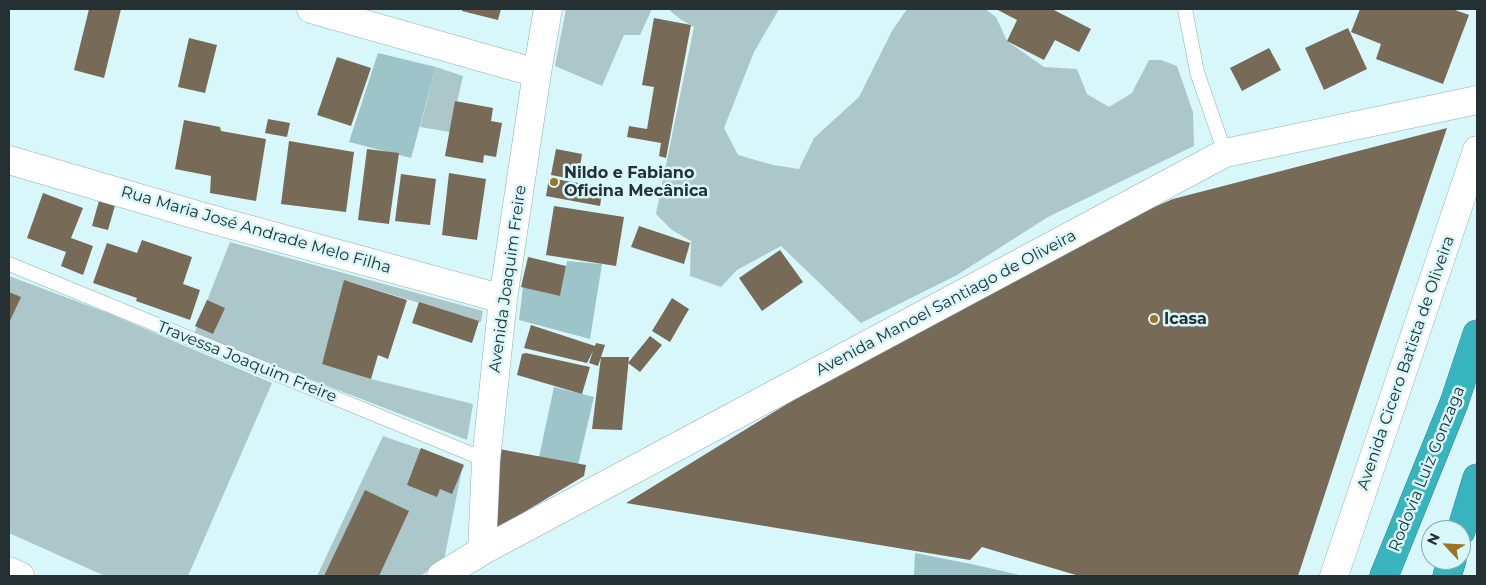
<!DOCTYPE html>
<html>
<head>
<meta charset="utf-8">
<style>
	body { margin:0 }
	#map { position:relative; width:1486px; height:585px; overflow:hidden; background:#d7f7fa; font-family:Montserrat,sans-serif }
	canvas { display:block }
	.frame { position:absolute; inset:0; border:10px solid #243031; pointer-events:none }
	.north { position:absolute; left:1421px; top:520px; width:50px; height:50px; box-sizing:border-box; background:#d7f7fa; border:1px solid #8fa7aa; border-radius:50%; rotate:295deg; font-size:14px; font-weight:700; line-height:20px; text-align:center; color:#243031 }
	.north::after { content:''; display:block; margin:auto; width:18px; height:22px; background:#9e7423; clip-path:polygon(50% 0,100% 100%,50% 72%,0 100%) }
</style>
</head>
<body>
<div id="map">
<canvas width="1486" height="585"></canvas>
<div class="frame"></div>
<div class="north">N</div>
</div>
<script>
const ctx = document.querySelector('canvas').getContext('2d');
ctx.lineJoin = 'round';
function paint(path, color) { ctx.fillStyle = color; ctx.fill(path, 'evenodd'); }
const shape = rows => new Path2D(rows.map(r => 'M' + r).join(''));
function trace(path, color, width, dash) { ctx.strokeStyle = color; ctx.lineWidth = width; ctx.lineCap = dash ? 'butt' : 'round'; ctx.setLineDash(dash || []); ctx.stroke(path); }
function label(font, color, halo, rows, align = 'center') {
  ctx.font = font + ' Montserrat,sans-serif'; ctx.lineWidth = 5; ctx.setLineDash([]); ctx.textBaseline = 'middle'; ctx.strokeStyle = halo; ctx.fillStyle = color; for (const [text, x, y, turn = 0] of rows) {
    ctx.save(); ctx.translate(x, y); ctx.rotate((+turn || 0) * Math.PI / 180); ctx.textAlign = isNaN(turn) ? turn : align; if (halo) ctx.strokeText(text, 0, 0); ctx.fillText(text, 0, 0); ctx.restore();
  }
}
paint(shape([
	[566,9,652,9,640,35,624,35,602,86,555,66],
	[668,9,779,9,754,52,724,128,738,155,773,165,799,169,814,138,859,97,892,31,907,9,985,9,996,17,1007,41,1044,67,1077,69,1087,94,1109,107,1132,93,1149,60,1161,60,1177,66,1193,112,1194,146,1048,217,957,275,861,323,781,246,737,270,721,287,690,276,691,241,672,230,656,214,694,27,680,19],
	[436,67,463,76,450,132,420,127],
	[230,242,483,311,481,322,348,281,322,363,371,379,473,404,467,440,194,334],
	[9,276,108,313,272,383,188,576,105,576,9,533],
	[383,436,463,464,444,560,420,576,317,576]
]), '#acc7ca');
paint(shape([
	[378,53,436,67,411,158,349,142],
	[567,261,602,264,590,339,519,320,523,287,560,296],
	[554,387,594,397,578,465,539,457],
	[915,553,971,564,1024,576,914,576]
]), '#9dc4c8');
paint(shape([
	[89,9,121,9,104,78,74,70],
	[462,9,501,9,498,20,462,11],
	[996,9,1052,9,1091,29,1079,52,1055,40,1044,60,1007,41,1017,20],
	[1360,9,1452,9,1469,15,1443,84,1376,59,1381,44,1351,32],
	[654,18,691,25,666,158,659,156,661,143,627,137,629,126,647,129,654,87,642,85],
	[1348,28,1367,69,1324,90,1305,48],
	[189,38,217,45,205,93,178,87],
	[1269,48,1281,70,1242,91,1230,68],
	[337,57,371,68,351,126,317,115],
	[455,101,493,108,491,121,502,123,496,157,484,155,483,163,445,156],
	[268,119,290,123,287,137,265,133],
	[184,120,220,127,221,131,266,139,256,201,210,193,211,176,175,169],
	[1447,128,1368,362,1298,576,1079,576,982,547,970,560,626,503,995,276,1173,199],
	[289,141,354,152,346,212,281,204],
	[367,149,399,153,389,224,358,220],
	[556,149,582,154,578,180,551,175],
	[449,173,486,179,477,240,442,235],
	[401,174,436,179,430,225,395,221],
	[549,178,603,187,600,206,546,196],
	[43,193,83,208,71,238,93,246,83,275,61,266,66,252,27,238],
	[100,197,116,202,108,230,92,226],
	[554,206,624,217,616,266,546,255],
	[639,226,690,243,684,264,631,247],
	[142,240,192,257,183,284,200,290,190,320,136,301,137,298,93,283,107,243,137,253],
	[780,250,803,282,762,311,739,278],
	[528,257,566,266,560,296,521,287],
	[344,280,407,300,388,359,378,355,371,379,322,364],
	[9,292,21,297,9,323],
	[672,298,689,309,670,342,652,331],
	[207,300,225,308,213,334,195,326],
	[419,302,479,321,472,343,412,323],
	[531,325,595,346,596,343,605,345,598,366,589,363,593,351,587,363,524,348],
	[650,336,662,345,640,372,628,363],
	[526,353,590,367,582,394,517,375,522,354],
	[601,357,629,357,622,430,592,429],
	[421,448,464,465,452,494,440,489,437,497,407,485],
	[499,449,586,465,584,476,498,528,491,525],
	[365,490,409,511,379,576,324,576]
]), '#776a57');
const lane = shape([
	[1185,9,1197,72,1225,153],
	[9,264,486,460]
]);
const street = shape([
	[311,9,537,73],
	[9,160,207,218,503,299],
	[482,551,486,460,503,299,537,73,548,9],
	[9,571,20,576],
	[441,576,482,551,1225,153,1477,100]
]);
const secondary = shape([
	[1334,576,1477,150]
]);
const highway = shape([
	[1461,531,1477,478],
	[1384,576,1454,403,1477,334],
	[1447,576,1452,560]
]);
trace(lane, '#91b0b3', 15);
trace(street, '#91b0b3', 29);
trace(secondary, '#91b0b3', 29);
trace(highway, '#31868d', 29);
trace(lane, '#fff', 14);
trace(street, '#fff', 28);
trace(secondary, '#fff', 28);
trace(highway, '#38b4bf', 28);
for (const [x, y, r, color] of [
	[554,182,5,"#9e7423"],
	[1154,319,5,"#9e7423"]
]) { const dot = new Path2D(); dot.arc(x, y, r, 0, 2 * Math.PI); ctx.fillStyle = color; ctx.fill(dot); trace(dot, '#d7f7fa', 2); }
label('bold 16px', '#243031', '#d7f7fa', [
	["Nildo e Fabiano",564,173],
	["Oficina Mecânica",564,191],
	["Icasa",1164,319]
], 'left');
label('16px', '#243031', '#d7f7fa', [
	["Rua Maria José Andrade Melo Filha",256,230,16],
	["Avenida Joaquim Freire",508,279,-82],
	["Avenida Manoel Santiago de Oliveira",946,303,-28],
	["Travessa Joaquim Freire",247,362,22],
	["Avenida Cicero Batista de Oliveira",1406,363,-71],
	["Rodovia Luiz Gonzaga",1427,469,-68]
]);
</script>
</body>
</html>
